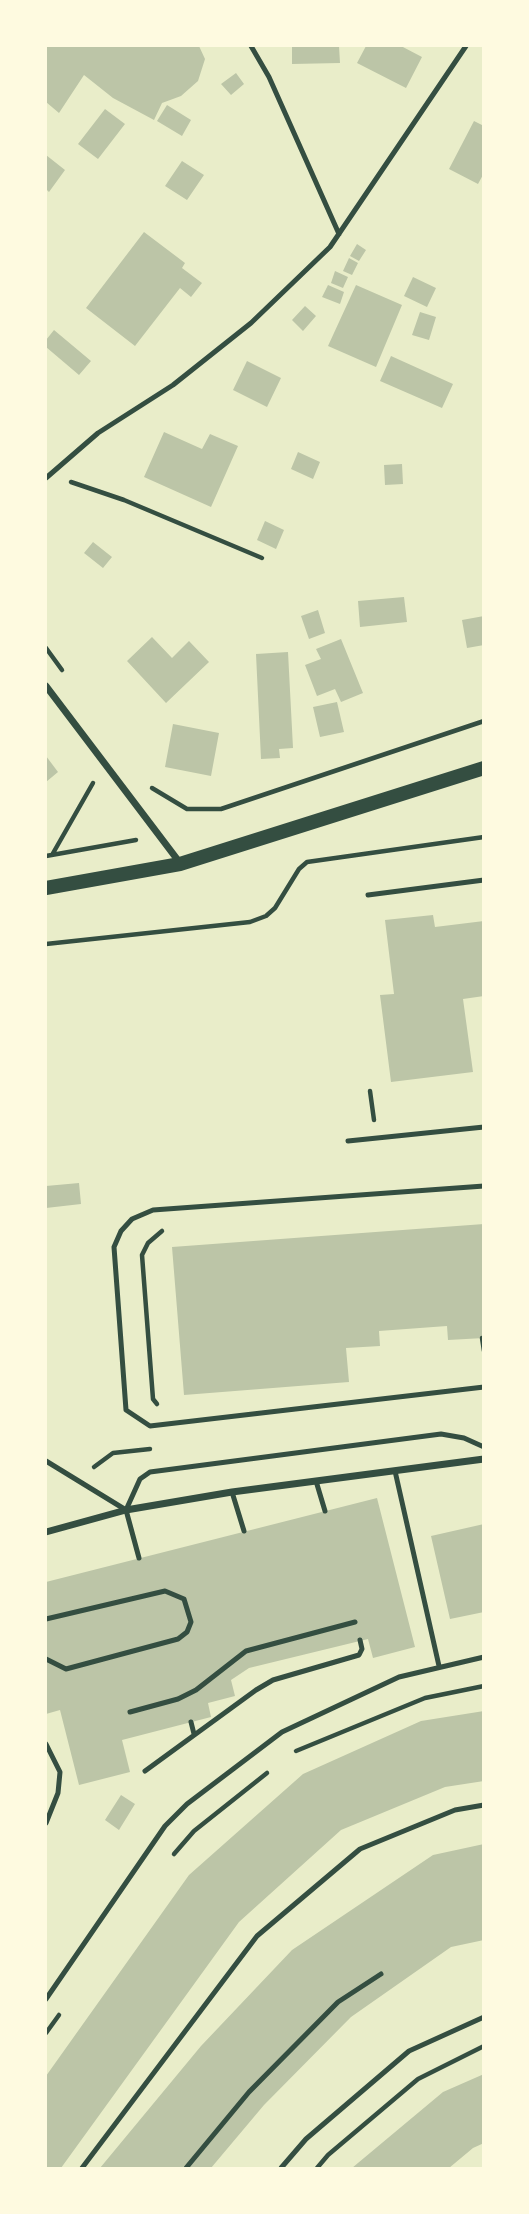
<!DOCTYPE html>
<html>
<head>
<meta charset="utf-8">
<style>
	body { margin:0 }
	#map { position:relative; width:529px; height:2214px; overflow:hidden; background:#e9edc9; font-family:Arial,sans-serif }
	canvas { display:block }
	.frame { position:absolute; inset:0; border:47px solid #fefae0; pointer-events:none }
</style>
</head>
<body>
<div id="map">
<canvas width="529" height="2214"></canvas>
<div class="frame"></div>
</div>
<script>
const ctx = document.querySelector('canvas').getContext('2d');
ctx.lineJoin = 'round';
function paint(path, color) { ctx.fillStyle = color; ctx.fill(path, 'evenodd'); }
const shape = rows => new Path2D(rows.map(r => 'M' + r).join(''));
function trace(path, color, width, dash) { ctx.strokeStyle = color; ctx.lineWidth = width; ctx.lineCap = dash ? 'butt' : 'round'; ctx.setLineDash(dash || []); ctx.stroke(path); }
paint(shape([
	[46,46,199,46,205,59,198,81,181,96,162,103,154,120,113,98,84,75,59,113,46,102],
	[292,46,339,46,340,63,292,64],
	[366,46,401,46,422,57,406,88,357,63],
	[236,73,244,84,231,95,221,84],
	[167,105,191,120,182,136,157,121],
	[105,109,125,124,98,159,78,144],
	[474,121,484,126,484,173,478,184,449,169],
	[46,155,65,170,49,192,46,189],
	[182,161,204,175,187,200,165,186],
	[144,232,185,263,182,268,202,283,191,297,180,288,135,346,86,308],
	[357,244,366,250,359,261,350,256],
	[349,258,358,263,352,275,343,271],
	[335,271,348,277,343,288,331,283],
	[413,277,436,288,427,307,404,296],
	[328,285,344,292,340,304,322,297],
	[356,285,402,305,376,367,328,346],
	[305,306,316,316,303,331,292,320],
	[420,312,436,317,429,340,412,335],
	[54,330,91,361,79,375,46,347,46,340],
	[391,356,453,384,442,408,380,381],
	[247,361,281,378,267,407,233,390],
	[164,432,202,449,210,434,238,446,211,507,144,477],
	[298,452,320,462,313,479,291,469],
	[402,464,403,484,385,485,384,465],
	[265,521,284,530,276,549,257,540],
	[93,542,112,557,103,568,84,553],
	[404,597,407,622,360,627,358,601],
	[318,610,325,633,309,639,301,616],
	[484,616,484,645,467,648,462,620],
	[152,637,172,658,189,641,209,662,166,703,127,661],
	[341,639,363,693,341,702,335,689,317,696,305,665,321,659,316,649],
	[288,652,293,748,279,749,280,758,261,759,256,654],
	[337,702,344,732,320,737,313,707],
	[173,724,219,733,211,776,165,767],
	[46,756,58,772,46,782],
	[433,915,435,927,484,921,484,996,463,999,473,1072,391,1082,380,995,394,994,385,920],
	[79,1183,81,1204,46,1208,46,1186],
	[484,1224,484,1338,448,1340,447,1326,379,1331,380,1346,346,1348,349,1382,184,1395,172,1247],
	[377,1498,415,1647,373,1658,368,1639,249,1668,231,1680,235,1696,208,1703,211,1717,122,1740,130,1772,79,1785,60,1710,46,1714,46,1582],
	[484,1524,484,1612,450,1619,431,1536],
	[484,1711,484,1781,445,1787,341,1830,239,1922,61,2168,46,2168,46,2076,189,1875,303,1774,421,1721],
	[121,1795,135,1804,119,1830,105,1820],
	[484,1844,484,1940,451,1947,351,2017,264,2105,211,2168,100,2168,201,2046,292,1950,433,1855],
	[484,2074,484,2143,473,2148,449,2168,352,2168,443,2092]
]), '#bcc5a7');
trace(shape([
	[71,482,124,500,262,558],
	[46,648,62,670],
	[152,788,187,809,221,809,484,721],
	[52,855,93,783],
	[46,856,136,840],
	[46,944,250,922,266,916,275,908,299,869,307,862,484,837],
	[370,1091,374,1120],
	[482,1338,484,1351],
	[157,1404,153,1399,142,1255,148,1243,162,1231],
	[94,1467,113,1453,150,1449],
	[296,1751,425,1698,484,1686],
	[174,1854,194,1831,267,1773],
	[46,2033,59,2015],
	[317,2168,328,2155,418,2079,484,2046]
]), '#344e41', 4.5);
trace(shape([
	[251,46,269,77,339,234],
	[46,478,98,433,173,385,251,323,330,247,466,46],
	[368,895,484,880],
	[348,1141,484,1127],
	[484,1186,153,1210,132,1219,121,1231,114,1247,126,1410,150,1426,484,1387],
	[46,1461,126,1510],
	[395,1471,439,1666],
	[316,1481,325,1511],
	[232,1492,244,1531],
	[139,1558,126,1510,140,1479,150,1472,441,1434,464,1438,484,1447],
	[46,1619,165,1591,184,1599,191,1622,187,1632,178,1639,66,1669,46,1659],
	[130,1712,178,1699,196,1690,246,1651,355,1622],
	[191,1722,194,1734],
	[46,1744,60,1772,58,1793,46,1823],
	[145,1771,256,1690,273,1680,359,1655,362,1649,360,1640],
	[46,1999,165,1826,187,1804,282,1732,399,1677,484,1657],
	[82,2168,257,1936,360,1849,455,1810,484,1805],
	[186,2168,249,2092,338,2002,381,1974],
	[281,2168,306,2139,409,2051,484,2017]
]), '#344e41', 5);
trace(shape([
	[46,686,180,863],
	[46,1532,126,1510,232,1492,484,1459]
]), '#344e41', 7);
trace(shape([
	[46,888,180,864,484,768]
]), '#344e41', 14);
</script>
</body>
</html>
